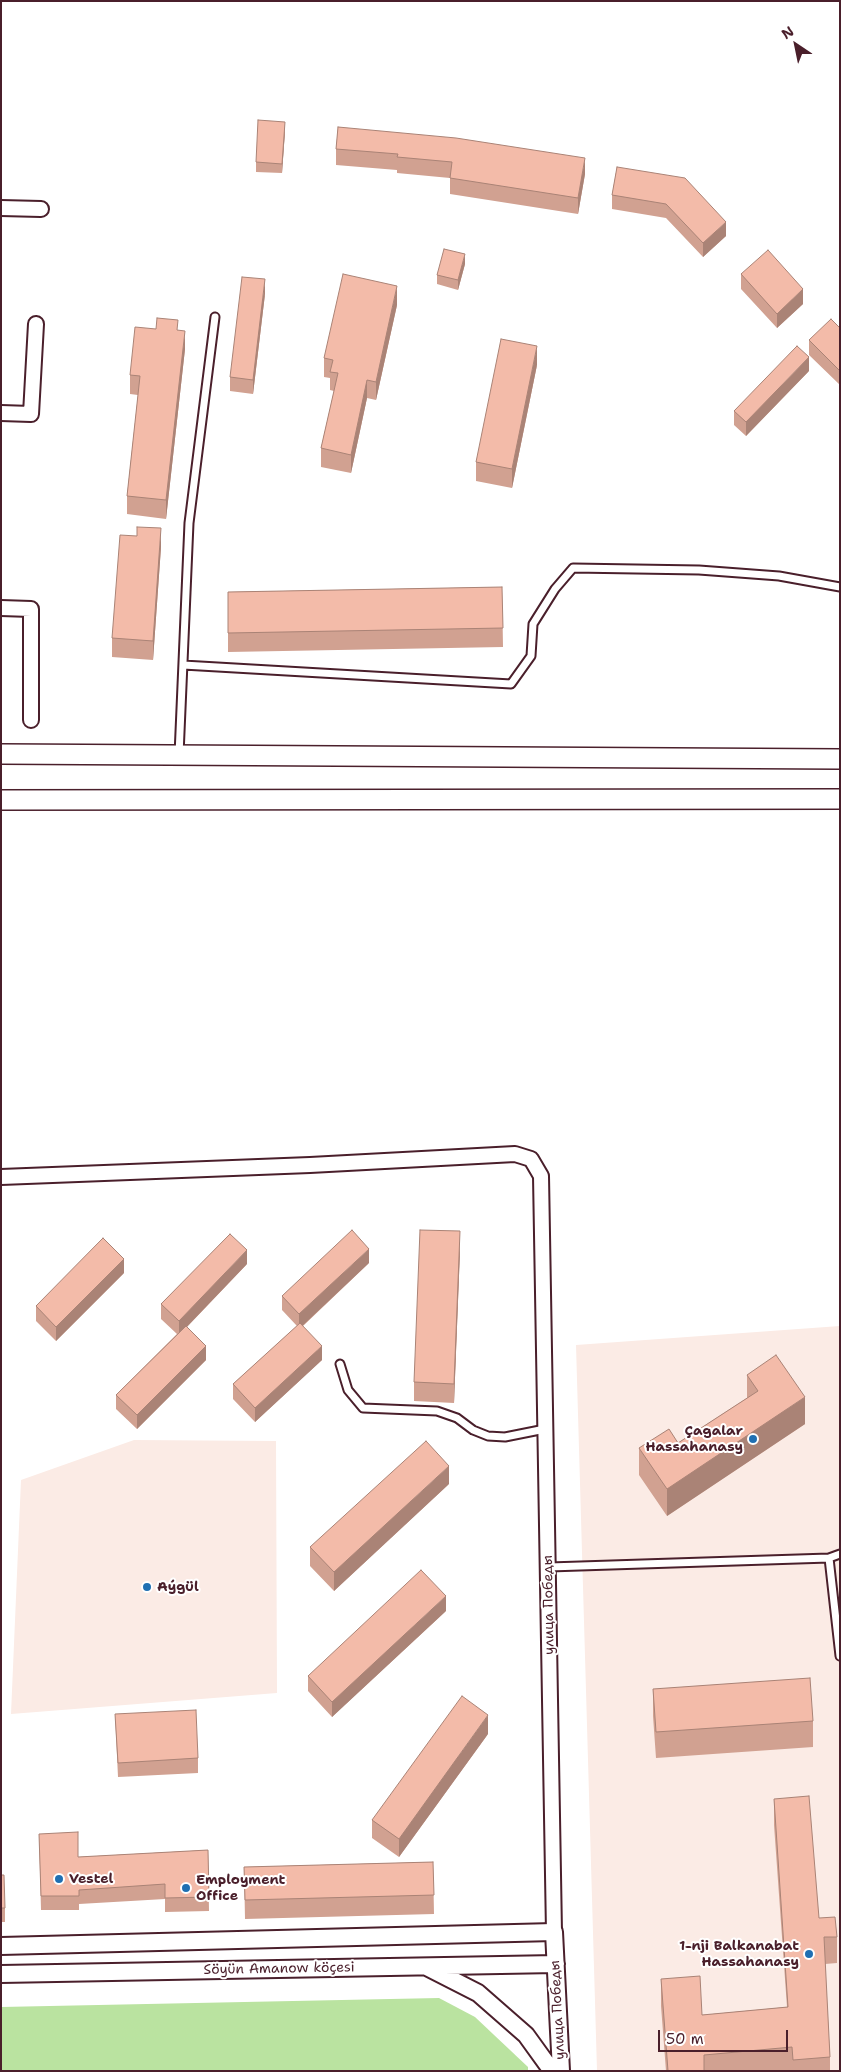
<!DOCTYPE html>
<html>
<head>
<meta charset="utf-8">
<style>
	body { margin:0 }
	#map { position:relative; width:841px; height:2072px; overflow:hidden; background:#fff; font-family:"Shantell Sans",sans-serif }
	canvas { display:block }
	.frame { position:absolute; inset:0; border:2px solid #4a1f2b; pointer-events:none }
	.north { position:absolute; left:771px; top:20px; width:50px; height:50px; -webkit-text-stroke:4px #fff; paint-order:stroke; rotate:326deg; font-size:14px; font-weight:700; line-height:20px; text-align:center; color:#4a1f2b }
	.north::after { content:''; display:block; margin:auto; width:18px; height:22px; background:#4a1f2b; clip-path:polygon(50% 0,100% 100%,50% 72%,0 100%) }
	.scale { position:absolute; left:658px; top:2030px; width:130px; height:22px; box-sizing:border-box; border:2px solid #4a1f2b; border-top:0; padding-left:6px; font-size:15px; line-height:18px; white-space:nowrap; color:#4a1f2b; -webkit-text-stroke:4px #fff; paint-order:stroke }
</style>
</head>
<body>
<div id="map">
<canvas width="841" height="2072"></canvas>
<div class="frame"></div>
<div class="north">N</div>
<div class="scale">50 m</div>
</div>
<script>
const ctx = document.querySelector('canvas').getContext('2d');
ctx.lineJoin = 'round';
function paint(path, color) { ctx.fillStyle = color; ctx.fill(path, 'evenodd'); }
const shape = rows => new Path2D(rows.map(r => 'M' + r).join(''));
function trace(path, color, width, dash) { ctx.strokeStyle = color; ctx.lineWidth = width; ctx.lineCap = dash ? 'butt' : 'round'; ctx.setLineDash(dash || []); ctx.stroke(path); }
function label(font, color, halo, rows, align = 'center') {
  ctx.font = font + ' "Shantell Sans",sans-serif'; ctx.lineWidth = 4; ctx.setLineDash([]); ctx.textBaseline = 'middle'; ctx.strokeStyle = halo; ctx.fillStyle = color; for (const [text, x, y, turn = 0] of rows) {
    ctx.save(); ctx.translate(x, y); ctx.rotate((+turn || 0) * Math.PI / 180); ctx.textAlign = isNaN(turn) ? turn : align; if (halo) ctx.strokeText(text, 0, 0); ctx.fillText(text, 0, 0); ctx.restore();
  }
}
paint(shape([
	[840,1326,840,2071,597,2071,576,1345],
	[134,1440,276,1441,277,1693,11,1714,21,1480]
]), '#fbebe5');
paint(shape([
	[439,1998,475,2017,528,2067,528,2071,1,2071,1,2007]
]), '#bae3a0');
const service = shape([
	[183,665,511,684,531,656,533,624,555,589,573,568,699,570,779,576,840,587],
	[179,755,189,523,215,317],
	[340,1364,348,1390,363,1408,437,1411,457,1418,473,1430,488,1436,505,1437,545,1429],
	[829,1558,840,1656],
	[549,1567,829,1558,840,1554]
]);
const minor = shape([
	[1,208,41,209],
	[1,413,31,414,36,324],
	[1,608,31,609,31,720],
	[1,1177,310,1165,515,1154,531,1159,541,1176,554,1932]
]);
const tertiary = shape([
	[1,1946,554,1932,561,2071],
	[427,1967,478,1993,526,2035,552,2071],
	[1,1974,556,1964]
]);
const secondary = shape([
	[1,754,840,759],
	[1,800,840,799]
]);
trace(service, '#4a1f2b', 11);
trace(minor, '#4a1f2b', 18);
trace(tertiary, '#4a1f2b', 20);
trace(secondary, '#4a1f2b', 22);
trace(service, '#fff', 7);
trace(minor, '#fff', 14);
trace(tertiary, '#fff', 16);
trace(secondary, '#fff', 19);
paint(shape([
	[338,127,585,174,578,214,450,194,450,178,397,173,397,170,336,165,336,149],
	[285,131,282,173,256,172,256,162],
	[617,167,726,236,703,257,666,218,612,209,612,195],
	[465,264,458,290,437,284,437,275],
	[741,274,803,304,777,328,741,289],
	[265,294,253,394,230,391,230,377],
	[397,305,376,400,367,398,351,473,321,467,321,448,334,391,330,390,330,378,324,377,324,358],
	[840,328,840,385,809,355,809,340],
	[156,329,178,330,185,349,166,519,127,514,127,496,138,395,130,394,130,375],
	[537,365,512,488,476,481,476,462],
	[809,371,746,436,734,425,734,411],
	[161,547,153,660,112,657,112,638],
	[502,587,503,647,228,652,228,592],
	[460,1250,454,1403,414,1401,414,1382],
	[369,1263,303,1326,322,1360,255,1422,233,1399,233,1384,297,1326,282,1310,282,1296],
	[247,1264,187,1327,206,1360,137,1429,116,1409,116,1395,177,1334,161,1319,161,1304],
	[124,1273,56,1341,36,1321,36,1306],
	[747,1375,805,1424,667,1516,639,1475,639,1448,678,1443,747,1398],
	[449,1484,334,1591,310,1566,310,1547],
	[446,1611,332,1717,308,1691,308,1676],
	[653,1689,813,1721,813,1747,656,1758,653,1716],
	[115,1714,198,1758,198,1773,118,1777],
	[488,1734,399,1857,372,1838,372,1820],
	[774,1799,819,1918,837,1937,837,1963,825,1964,830,2057,830,2071,666,2071,661,2006,661,1979,702,2015,787,2007,774,1825],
	[39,1834,78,1857,208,1850,209,1911,165,1912,165,1899,79,1904,79,1910,41,1910],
	[433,1862,434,1914,245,1919,244,1867],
	[1,1875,5,1908,5,1922,1,1922]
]), '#d1a191');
paint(shape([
	[285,122,285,131,282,173,282,164],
	[585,158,585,174,578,214,578,198],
	[726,222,726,236,703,257,703,243],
	[465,254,465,264,458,290,458,280],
	[265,279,265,294,253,394,253,380],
	[397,286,397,305,376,400,376,382],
	[803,289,803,304,777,328,777,314],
	[185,331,185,349,166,519,166,500],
	[537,346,537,365,512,488,512,469],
	[809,357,809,371,746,436,746,422],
	[367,380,367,398,351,473,351,455],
	[161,528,161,547,153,660,153,641],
	[460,1231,460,1250,454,1403,454,1384],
	[369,1249,369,1263,299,1329,299,1314],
	[247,1250,247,1264,179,1335,179,1321],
	[124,1259,124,1273,56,1341,56,1327],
	[206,1346,206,1360,137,1429,137,1415],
	[322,1346,322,1360,255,1422,255,1408],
	[805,1397,805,1424,667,1516,667,1489],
	[449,1466,449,1484,334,1591,334,1572],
	[446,1596,446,1611,332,1717,332,1702],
	[488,1715,488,1734,399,1857,399,1839]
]), '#aa8376');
const building = shape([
	[258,120,285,122,282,164,256,162,258,120],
	[338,127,456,138,585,158,578,198,450,178,452,162,397,157,398,154,336,149,338,127],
	[617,167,685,178,726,222,703,243,666,204,612,195,617,167],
	[444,249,465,254,458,280,437,275,444,249],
	[768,250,803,289,777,314,741,274,768,250],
	[343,274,397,286,376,382,367,380,351,455,321,448,338,373,330,372,333,360,324,358,343,274],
	[242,277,265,279,253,380,230,377,242,277],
	[157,318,178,320,177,330,185,331,166,500,127,496,140,376,130,375,135,327,156,329,157,318],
	[831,319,840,328,840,371,809,340,831,319],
	[501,339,537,346,512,469,476,462,501,339],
	[797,346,809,357,746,422,734,411,797,346],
	[137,527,161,528,153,641,112,638,120,535,137,536,137,527],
	[502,587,503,628,228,633,228,592,502,587],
	[352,1230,369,1249,299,1314,282,1296,352,1230],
	[420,1230,460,1231,454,1384,414,1382,420,1230],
	[230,1234,247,1250,179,1321,161,1304,230,1234],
	[103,1238,124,1259,56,1327,36,1306,103,1238],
	[300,1323,322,1346,255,1408,233,1384,300,1323],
	[186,1326,206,1346,137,1415,116,1395,186,1326],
	[776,1355,805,1397,667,1489,639,1448,669,1429,678,1443,758,1391,747,1375,776,1355],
	[426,1441,449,1466,334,1572,310,1547,426,1441],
	[421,1570,446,1596,332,1702,308,1676,421,1570],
	[810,1678,813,1721,656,1732,653,1689,810,1678],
	[462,1696,488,1715,399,1839,372,1820,462,1696],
	[196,1710,198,1758,118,1763,115,1714,196,1710],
	[809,1796,819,1918,835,1917,837,1937,824,1937,830,2057,793,2060,792,2047,704,2055,704,2071,668,2071,661,1979,700,1976,702,2015,788,2007,774,1799,809,1796],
	[78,1832,78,1857,208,1850,209,1897,165,1898,165,1884,79,1890,79,1896,41,1896,39,1834,78,1832],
	[433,1862,434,1895,245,1900,244,1867,433,1862],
	[1,1875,4,1875,5,1908,1,1908,1,1875]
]);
paint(building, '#f3bba9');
trace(building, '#aa8376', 1);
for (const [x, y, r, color] of [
	[753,1439,5,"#1f6fb2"],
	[147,1587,5,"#1f6fb2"],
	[59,1879,5,"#1f6fb2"],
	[186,1888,5,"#1f6fb2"],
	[809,1954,5,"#1f6fb2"]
]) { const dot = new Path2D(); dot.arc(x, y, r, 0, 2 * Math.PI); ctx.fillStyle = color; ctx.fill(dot); trace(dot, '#fff', 2); }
label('bold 14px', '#4a1f2b', '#fff', [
	["Çagalar",743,1431,"right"],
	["Hassahanasy",743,1447,"right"],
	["Aýgül",157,1587],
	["Vestel",69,1879],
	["Employment",196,1880],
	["Office",196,1896],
	["1-nji Balkanabat",799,1946,"right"],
	["Hassahanasy",799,1962,"right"]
], 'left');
label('14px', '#4a1f2b', '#fff', [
	["улица Победы",549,1605,-91],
	["Söyün Amanow köçesi",279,1969,-1],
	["улица Победы",558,2010,-93]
]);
</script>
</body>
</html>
